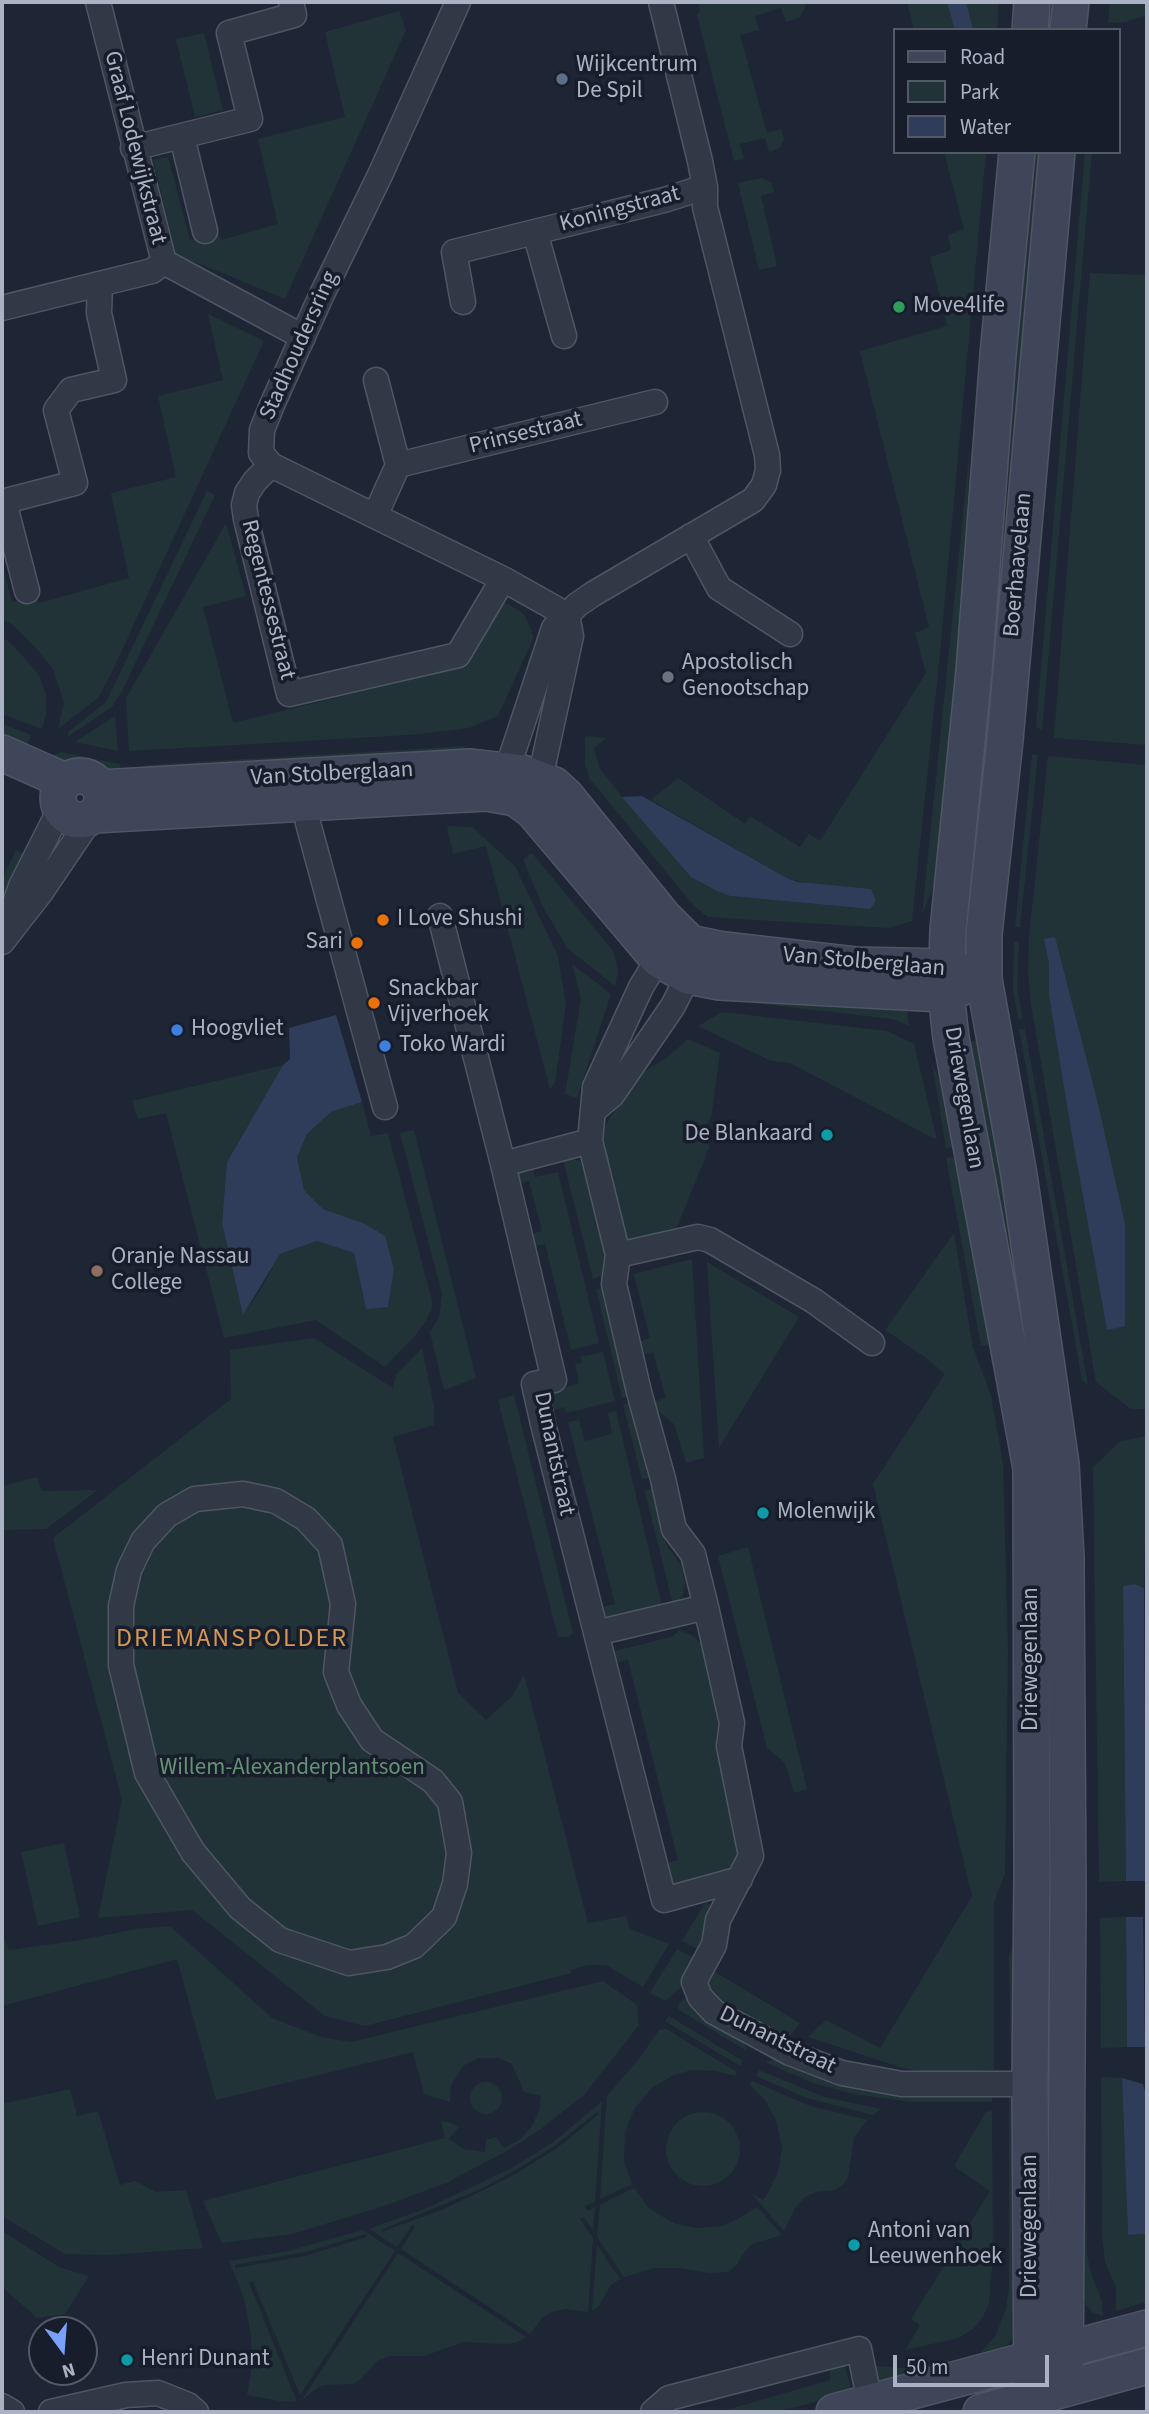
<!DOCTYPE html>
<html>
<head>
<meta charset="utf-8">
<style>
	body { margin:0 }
	#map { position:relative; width:1149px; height:2414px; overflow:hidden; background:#1e2635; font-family:"Source Sans 3",sans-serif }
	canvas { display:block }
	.frame { position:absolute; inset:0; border:4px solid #abb2c3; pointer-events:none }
	.legend { position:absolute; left:893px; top:28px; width:228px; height:126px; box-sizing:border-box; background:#171d2a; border:2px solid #525967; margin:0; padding:9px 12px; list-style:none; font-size:21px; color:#abb2c3 }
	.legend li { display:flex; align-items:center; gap:14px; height:35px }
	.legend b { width:35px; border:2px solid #525967 }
	.north { position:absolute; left:28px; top:2316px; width:70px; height:70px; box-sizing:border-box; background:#171d2a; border:2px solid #525967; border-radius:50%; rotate:164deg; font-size:19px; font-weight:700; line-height:28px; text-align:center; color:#abb2c3 }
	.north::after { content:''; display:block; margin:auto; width:24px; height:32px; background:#79a0fa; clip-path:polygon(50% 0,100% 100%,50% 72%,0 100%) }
	.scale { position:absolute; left:893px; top:2355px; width:156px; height:32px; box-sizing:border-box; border:4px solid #abb2c3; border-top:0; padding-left:9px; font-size:21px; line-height:24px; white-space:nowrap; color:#abb2c3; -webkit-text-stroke:5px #171d2a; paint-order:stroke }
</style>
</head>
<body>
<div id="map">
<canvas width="1149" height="2414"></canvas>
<div class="frame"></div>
<ul class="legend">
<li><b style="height:9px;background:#3f4659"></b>Road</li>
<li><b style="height:19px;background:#213337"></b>Park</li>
<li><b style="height:19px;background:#2f3d5b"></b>Water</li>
</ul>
<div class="north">N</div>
<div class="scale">50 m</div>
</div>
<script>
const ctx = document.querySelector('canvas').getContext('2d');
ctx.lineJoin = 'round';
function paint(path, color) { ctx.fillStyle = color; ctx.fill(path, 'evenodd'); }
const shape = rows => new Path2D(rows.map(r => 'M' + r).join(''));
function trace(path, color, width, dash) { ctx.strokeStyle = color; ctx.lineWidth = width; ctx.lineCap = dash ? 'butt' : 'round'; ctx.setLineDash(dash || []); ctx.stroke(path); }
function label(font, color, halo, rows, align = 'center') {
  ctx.font = font + ' "Source Sans 3",sans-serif'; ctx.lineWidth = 7; ctx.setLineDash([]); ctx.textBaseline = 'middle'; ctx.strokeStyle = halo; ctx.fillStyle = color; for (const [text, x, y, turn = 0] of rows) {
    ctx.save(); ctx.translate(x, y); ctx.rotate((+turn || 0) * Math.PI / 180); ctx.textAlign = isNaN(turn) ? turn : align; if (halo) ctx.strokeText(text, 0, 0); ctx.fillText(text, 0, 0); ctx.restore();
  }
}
paint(shape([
	[698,2,805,2,806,6,799,18,786,22,781,8,755,16,759,30,740,35,767,133,781,129,784,139,780,148,769,152,765,138,740,144,744,159,734,161,697,15,700,11],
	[907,2,999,2,997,30,914,30],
	[1110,2,1147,2,1147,15,1125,22,1108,23],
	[399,11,406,30,285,299,203,265,177,258,153,160,168,157,190,240,218,233,221,240,278,224,258,139,345,117,325,32],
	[204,33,223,110,195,117,176,39],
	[944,152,986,152,939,663,912,921,890,928,708,917,694,906,590,779,585,765,585,736,606,738,594,748,599,767,622,797,719,892,730,896,870,909,876,901,787,878,651,800,678,778,745,824,750,816,800,847,809,834,820,841,926,673,915,633,929,627,860,351,947,326,930,257,951,250,948,235,964,229],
	[1028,152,1044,152,992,722,976,716],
	[1085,152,1092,152,1042,730,1036,727],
	[762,178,772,183,774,192,761,196,777,266,759,270,738,183],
	[1090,273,1147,275,1147,745,1054,738],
	[208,314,264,341,111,674,98,698,58,729,64,702,53,669,36,648,13,625,2,619,2,563,12,602,37,597,39,603,129,578,111,493,176,477,158,396,223,380],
	[970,446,961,646,939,874,922,914],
	[207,491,215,495,122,691,112,707,69,736,68,732,106,702],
	[226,523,246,596,203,607,233,723,466,666,503,601,524,614,534,637,498,716,469,728,409,735,129,751,126,698],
	[2,637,12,644,39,675,46,695,46,715,42,729,2,714],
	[115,716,118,751,75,742],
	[2,724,31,735,24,753,2,743],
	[465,746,464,762,144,779,145,765],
	[62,752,120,764,121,781,107,777,90,768,62,767,49,756],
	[1032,754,1038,755,1020,927,1015,927],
	[1048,756,1147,765,1147,1409,1131,1409,1096,1382,1031,1004,1028,974,1029,937],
	[1044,939,1125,1224,1124,1271,1107,1330,1072,1136,1049,996,1049,964],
	[447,826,472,827,515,866,558,956,566,1004,555,1083,550,1089,486,846,453,854],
	[16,850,26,855,21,859,2,900,2,879],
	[532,853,613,951,618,971,615,986,567,948,542,905,523,859],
	[1014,942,1019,942,1017,987,1023,1018,1018,1020,1013,988],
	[572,964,611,994,577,1098,565,1094,581,998],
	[728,995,843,1006,860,999,906,1003,909,1026,893,1019,726,1000],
	[722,1012,887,1031,914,1044,937,1140,790,1063,771,1061,698,1026],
	[1019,1029,1025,1029,1088,1385,1082,1380],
	[688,1039,720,1053,711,1118,698,1135,710,1146,677,1227,627,1242,600,1134,636,1077,669,1056],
	[979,1040,1030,1327,1036,1445,963,1043],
	[932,1064,943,1086,956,1148,946,1148],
	[283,1065,227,1162,222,1223,243,1314,257,1296,280,1254,317,1241,354,1253,366,1309,363,1223,323,1209,304,1190,297,1156,307,1134,331,1112,362,1102,371,1136,388,1133,432,1301,432,1308,427,1319,415,1336,385,1367,316,1320,224,1338,166,1113,138,1119,132,1101],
	[414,1130,476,1378,444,1390,430,1332,439,1318,442,1294,400,1133],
	[562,1156,580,1161,586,1173,606,1256,601,1276,593,1279],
	[957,1156,990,1345,981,1346,946,1158],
	[531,1163,535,1177,558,1172,599,1343,571,1350,545,1244,530,1247,527,1235,542,1231,529,1181,515,1184,515,1174],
	[954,1233,973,1348,991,1395,1003,1464,1008,1651,1005,1874,994,1902,994,2070,936,2074,903,2068,808,2037,826,2020,880,2048,972,1896,873,1484,945,1374,926,1358,885,1330],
	[692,1259,704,1458,686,1463,674,1424,657,1410,654,1402,666,1398,653,1352,641,1355,638,1342,650,1338,634,1274],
	[707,1262,799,1317,719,1448],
	[602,1288,630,1396,622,1398,596,1289],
	[314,1338,393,1388,396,1375,422,1348,434,1407,434,1425,393,1437,458,1693,486,1720,512,1696,524,1675,588,1923,626,1916,630,1929,669,1944,643,1987,606,1965,588,1965,571,1970,571,1973,365,2026,325,2016,192,1910,98,1918,122,1800,53,1538,231,1399,230,1350],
	[603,1352,615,1401,566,1413,564,1407,549,1411,548,1399,558,1390,579,1383,575,1364,582,1363,580,1357],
	[514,1395,573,1633,568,1637,558,1637,498,1400],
	[631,1402,650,1478,642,1479,623,1404],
	[616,1411,663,1610,612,1623,599,1608,615,1604,568,1422,579,1420,585,1441,612,1434,608,1413],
	[1147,1436,1144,1588,1135,1584,1123,1587,1126,1881,1099,1882,1093,1467,1121,1441],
	[37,1477,42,1491,98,1490,46,1529,2,1530,2,1486],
	[652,1488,667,1546,681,1565,685,1583,683,1596,673,1605,645,1491],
	[748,1547,807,1789,794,1793,785,1763,767,1748,718,1556],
	[680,1630,694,1636,702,1645,720,1719,716,1739,739,1841,739,1862,733,1876,671,1886,662,1864,678,1860,628,1660,612,1663,611,1652,671,1637],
	[64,1843,80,1917,38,1926,21,1852],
	[705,1903,710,1904,710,1909,705,1924,705,1941,700,1950,682,1941],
	[1126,1917,1127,2047,1101,2048,1100,1918],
	[1018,1925,1020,2070,1011,2071,1009,1958],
	[170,1926,272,2018,321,2037,351,2042,603,1981,637,2005,639,2025,584,2095,538,2131,505,2152,446,2183,384,2206,292,2234,222,2243,203,2201,445,2138,441,2121,452,2123,459,2127,449,2139,464,2149,485,2152,486,2140,496,2137,504,2148,521,2139,531,2127,539,2111,541,2096,524,2092,512,2064,499,2058,479,2058,463,2066,451,2085,450,2102,424,2094,413,2052,216,2100,177,1959,2,2006,2,1934,9,1950,75,1941,136,1929],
	[677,1949,694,1958,687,1981,666,2001,650,1993],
	[712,1970,800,2023,791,2035,781,2037,775,2035,713,1996,707,1988,707,1980],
	[689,1995,744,2042,747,2051,679,2010,678,2005],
	[669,2016,743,2061,740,2066,665,2021],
	[666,2029,737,2072,735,2076,716,2071,692,2070,674,2075,653,2087,635,2108,625,2132,624,2162,632,2184,600,2199,607,2096,638,2060,659,2030],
	[775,2059,992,2092,992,2102,911,2102,853,2094,813,2083,765,2062],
	[759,2070,824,2097,881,2109,873,2115,807,2098,756,2076],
	[1101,2077,1122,2078,1128,2235,1147,2234,1147,2302,1116,2311,1116,2287,1105,2262,1102,2236],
	[752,2081,810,2106,867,2120,854,2138,848,2177,843,2185,835,2190,816,2192,805,2197,795,2208,784,2231,752,2194,763,2200,767,2195,778,2172,782,2148,776,2120,765,2100,750,2085],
	'470 2098a16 16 0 1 1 32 0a16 16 0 1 1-32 0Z',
	[1085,2083,1087,2254,1090,2270,1102,2302,1103,2316,1092,2312,1086,2305,1081,2290,1080,2085],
	[70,2089,77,2116,98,2111,120,2185,135,2181,156,2192,186,2190,203,2248,109,2255,65,2254,2,2216,2,2104],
	[1009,2096,1015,2102,1019,2322,1014,2337,1003,2350,982,2358,981,2352,995,2336,1006,2309,1009,2287],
	[602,2101,595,2202,585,2206,587,2211,595,2207,593,2231,584,2217,580,2219,593,2238,588,2312,566,2309,551,2312,542,2318,530,2334,401,2249,415,2227,412,2225,397,2247,369,2229,427,2208,512,2168,556,2140],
	[597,2112,599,2114,557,2148,512,2176,444,2209,381,2232,381,2230,481,2189,519,2168,556,2145],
	[992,2111,993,2255,989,2303,983,2317,973,2329,959,2338,905,2350,920,2325,911,2319,990,2191,954,2166,986,2112],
	'666 2149a37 37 0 1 1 74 0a37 37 0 1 1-74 0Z',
	[634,2188,648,2207,658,2214,676,2224,698,2228,722,2226,736,2220,757,2207,782,2235,752,2244,742,2255,737,2265,728,2272,709,2273,679,2268,655,2268,624,2277,597,2237,600,2205],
	[363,2230,395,2251,300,2395,253,2281,249,2283,297,2402,280,2401,247,2395,252,2365,251,2335,244,2298,229,2261,288,2251],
	[366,2234,367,2237,305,2256,235,2268,235,2265,305,2252],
	[2,2231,59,2267,89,2276,65,2314,37,2318,2,2287],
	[597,2245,620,2279,611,2285,599,2306,592,2310],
	[398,2253,526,2337,516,2343,505,2344,464,2342,424,2356,389,2356,377,2361,360,2380,353,2384,324,2385,317,2388,302,2400],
	[948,2359,949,2367,880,2386,875,2366,917,2369],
	[844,2363,852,2392,778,2412,719,2412,830,2380,830,2366]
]), '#213337');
paint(shape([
	[947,2,966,2,973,30,955,30],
	[642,796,787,878,798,882,871,889,876,901,870,909,730,896,719,892,691,877,622,797],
	[1055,937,1098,1104,1125,1224,1125,1326,1107,1330,1072,1136,1049,996,1049,964,1044,939],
	[336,1015,362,1102,331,1112,307,1134,297,1157,304,1190,323,1209,363,1223,385,1236,394,1269,388,1307,366,1309,354,1253,317,1241,280,1254,243,1315,222,1223,227,1162,283,1065,290,1059,289,1028],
	[1135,1584,1144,1588,1146,1881,1126,1881,1123,1586],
	[1143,1917,1145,2047,1127,2047,1126,1917],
	[1122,2078,1143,2084,1147,2100,1147,2234,1128,2235]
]), '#2f3d5b');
const street = shape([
	[98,2,164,262,303,337],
	[458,2,380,175,322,294,272,405,262,430,261,453,271,465,503,579,567,615],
	[182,137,205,231],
	[133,148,250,119,229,33,294,15,291,2],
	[535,232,564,336],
	[463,302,454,252,664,200,705,187],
	[2,308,152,271,164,262],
	[376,380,398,465],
	[271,465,255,481,247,493,244,505,246,519,289,694,458,655,503,579],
	[2,502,75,483,56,410,71,390,114,380,99,313,100,284],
	[4,502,27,591],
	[375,516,398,465,655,402],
	[691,536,719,588,790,634],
	[567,615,571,636,540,779,515,798,507,770,554,628,577,605,593,594,753,500,764,485,768,470,767,455,705,207,705,187,700,161,661,2],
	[308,823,385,1107],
	[440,916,503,1164,554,1380,534,1384,543,1424,664,1900,740,1879],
	[8,923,21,886,60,809],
	[2,942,41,892,91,818],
	[671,952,658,959,641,987,595,1087,590,1141,618,1255,614,1284,639,1392,663,1479,674,1529,693,1554,706,1607,732,1723,729,1746,751,1856,718,1920,714,1945,694,1982,700,1997,714,2012,790,2053,842,2073,902,2084,1030,2084],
	[593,1111,612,1095,673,1006,688,976,689,961],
	[503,1164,590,1141],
	[618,1255,698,1237,710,1240,814,1301,872,1343],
	[243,1494,276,1501,306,1519,330,1545,343,1604,336,1672,349,1705,372,1740,433,1781,450,1802,459,1853,455,1884,444,1917,414,1946,387,1957,349,1963,280,1940,240,1908,193,1852,147,1773,121,1665,121,1606,129,1570,143,1541,167,1515,195,1499,243,1494],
	[596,1633,706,1607],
	[2,2406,12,2412],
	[51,2412,126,2395,158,2393,188,2405,196,2412],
	[653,2412,669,2398,859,2349,872,2412]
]);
const secondary = shape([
	[1030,30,1032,2],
	[1068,30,1071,2],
	[1017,152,998,355,974,671,948,930,946,994,951,1038,1031,1468,1032,1874,1030,2084,1032,2398],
	[1057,152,1005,740,984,934,984,979,1019,1175,1061,1464,1066,1559,1068,1893,1065,2389],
	[2,753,65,781],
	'58 798a22 22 0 1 1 44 0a22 22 0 1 1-44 0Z',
	[100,788,471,767,523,773,554,785,566,796,663,916,690,943,724,950,855,965,946,967,966,973],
	[95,815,428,796,487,793,515,798,532,810,658,959,688,976,720,982,923,993,946,994,967,985],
	[834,2412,1147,2328],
	[981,2412,1147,2366]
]);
trace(street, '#4f5564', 27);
trace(secondary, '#4f5564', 38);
trace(street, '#313846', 24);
trace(secondary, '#3f4659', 35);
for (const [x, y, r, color] of [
	[562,79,7,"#5c6f8a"],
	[899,307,7,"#2e9e5b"],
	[668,677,7,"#6b7280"],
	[383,920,7,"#e8710a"],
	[357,943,7,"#e8710a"],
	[374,1003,7,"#e8710a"],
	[177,1030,7,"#3f7fe0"],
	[385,1046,7,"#3f7fe0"],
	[827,1135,7,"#0f9aa8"],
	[97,1271,7,"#8d6e63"],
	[763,1513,7,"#0f9aa8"],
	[854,2245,7,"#0f9aa8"],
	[127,2360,7,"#0f9aa8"]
]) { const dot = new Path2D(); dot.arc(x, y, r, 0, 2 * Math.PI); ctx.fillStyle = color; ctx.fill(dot); trace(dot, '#171d2a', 2.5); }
label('23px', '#abb2c3', '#171d2a', [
	["Wijkcentrum",576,66],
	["De Spil",576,92],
	["Move4life",913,307],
	["Apostolisch",682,664],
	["Genootschap",682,690],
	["I Love Shushi",397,920],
	["Sari",343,943,"right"],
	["Snackbar",388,990],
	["Vijverhoek",388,1016],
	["Hoogvliet",191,1030],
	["Toko Wardi",399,1046],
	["De Blankaard",813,1135,"right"],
	["Oranje Nassau",111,1258],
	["College",111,1284],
	["Molenwijk",777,1513],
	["Antoni van",868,2232],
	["Leeuwenhoek",868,2258],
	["Henri Dunant",141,2360]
], 'left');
label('23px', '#abb2c3', '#171d2a', [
	["Graaf Lodewijkstraat",134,148,76],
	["Koningstraat",620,210,-15],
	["Stadhoudersring",300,346,-66],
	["Prinsestraat",526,434,-14],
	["Boerhaavelaan",1019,565,-85],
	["Regentessestraat",267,600,76],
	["Van Stolberglaan",332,775,-3],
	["Van Stolberglaan",864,963,5],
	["Driewegenlaan",963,1098,80],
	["Dunantstraat",553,1454,78],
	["Driewegenlaan",1032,1659,-90],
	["Dunantstraat",777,2041,26],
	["Driewegenlaan",1031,2226,-90]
]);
label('23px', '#639372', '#171d2a', [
	["Willem-Alexanderplantsoen",292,1769]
]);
ctx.letterSpacing = '2px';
label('26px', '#d49754', '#171d2a', [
	["DRIEMANSPOLDER",232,1640]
]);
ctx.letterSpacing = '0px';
</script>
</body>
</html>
